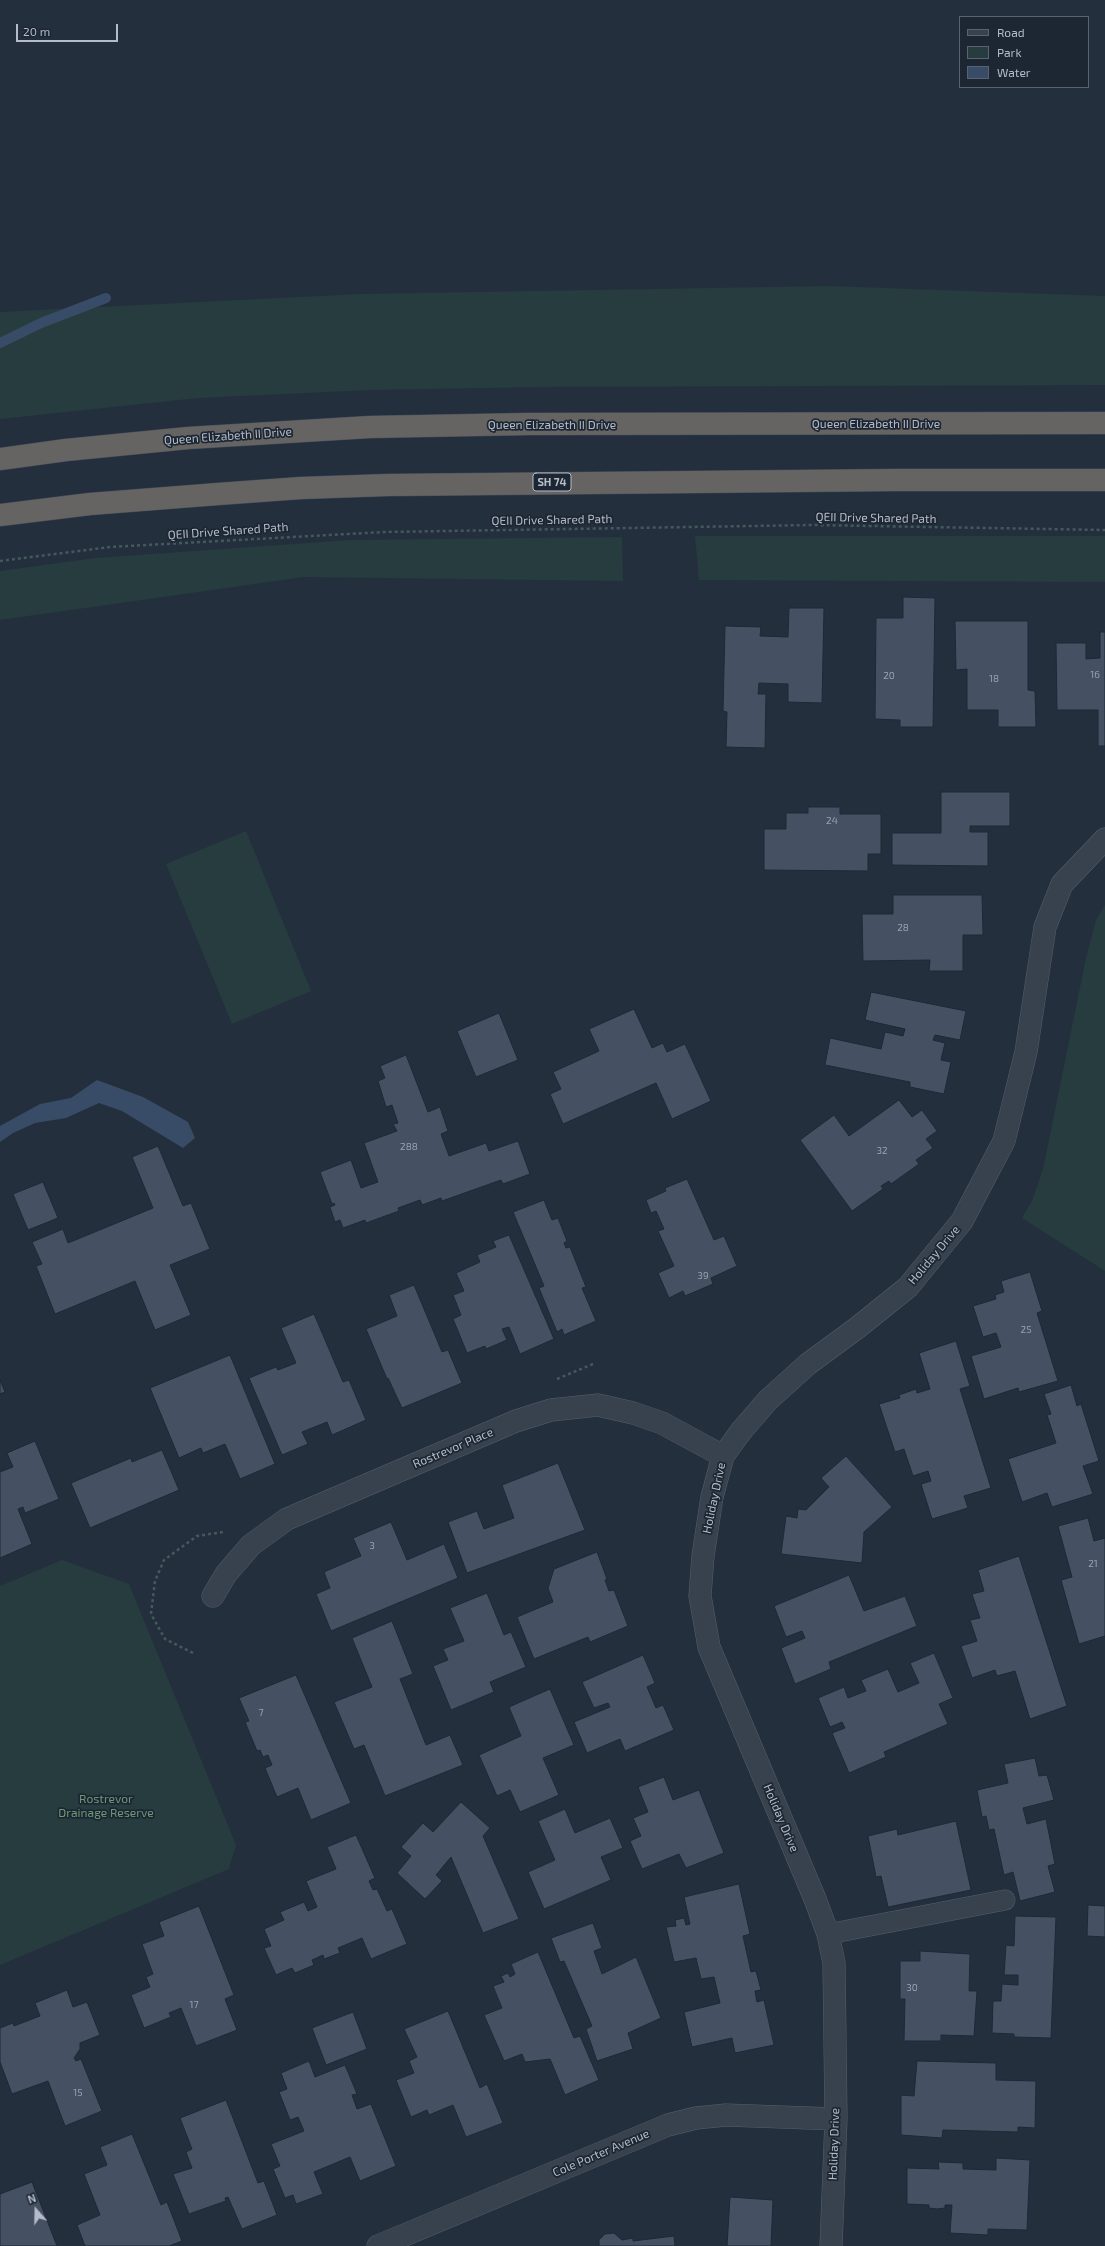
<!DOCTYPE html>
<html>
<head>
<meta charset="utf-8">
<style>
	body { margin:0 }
	#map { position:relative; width:1105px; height:2246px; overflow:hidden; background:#242f3e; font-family:"Exo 2",sans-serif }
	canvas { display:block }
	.legend { position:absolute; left:959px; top:16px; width:130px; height:72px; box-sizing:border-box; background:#1d2633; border:1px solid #59626f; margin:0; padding:5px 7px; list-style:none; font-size:12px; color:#b4bcc9 }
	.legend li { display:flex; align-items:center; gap:8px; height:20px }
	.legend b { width:20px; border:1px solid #59626f }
	.north { position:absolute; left:16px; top:2190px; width:40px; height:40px; -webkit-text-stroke:3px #1d2633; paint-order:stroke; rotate:340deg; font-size:11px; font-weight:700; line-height:16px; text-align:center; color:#b4bcc9 }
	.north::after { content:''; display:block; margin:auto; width:14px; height:18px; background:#b4bcc9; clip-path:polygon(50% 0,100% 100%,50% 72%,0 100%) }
	.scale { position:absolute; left:16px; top:24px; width:102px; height:18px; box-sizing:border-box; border:2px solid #b4bcc9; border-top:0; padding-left:5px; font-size:12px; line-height:14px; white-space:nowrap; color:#b4bcc9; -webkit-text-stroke:3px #1d2633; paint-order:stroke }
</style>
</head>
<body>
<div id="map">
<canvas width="1105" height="2246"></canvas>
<ul class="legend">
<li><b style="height:5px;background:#38414e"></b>Road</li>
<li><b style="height:11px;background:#263c3f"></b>Park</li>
<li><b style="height:11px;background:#394c67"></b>Water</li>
</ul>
<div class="north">N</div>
<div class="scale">20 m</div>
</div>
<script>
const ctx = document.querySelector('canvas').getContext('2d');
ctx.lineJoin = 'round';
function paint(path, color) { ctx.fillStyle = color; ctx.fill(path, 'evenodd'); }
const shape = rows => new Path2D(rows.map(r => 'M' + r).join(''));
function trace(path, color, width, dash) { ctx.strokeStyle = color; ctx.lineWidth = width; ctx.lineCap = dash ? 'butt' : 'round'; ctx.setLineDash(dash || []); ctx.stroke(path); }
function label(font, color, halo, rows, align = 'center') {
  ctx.font = font + ' "Exo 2",sans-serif'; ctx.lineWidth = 3.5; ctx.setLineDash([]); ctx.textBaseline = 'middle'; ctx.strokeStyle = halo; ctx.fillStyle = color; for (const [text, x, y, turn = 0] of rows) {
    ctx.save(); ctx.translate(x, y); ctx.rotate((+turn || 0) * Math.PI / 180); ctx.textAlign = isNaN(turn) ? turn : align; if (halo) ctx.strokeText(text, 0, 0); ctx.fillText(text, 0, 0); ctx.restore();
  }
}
paint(shape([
	[830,286,1105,296,1105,385,540,387,370,390,198,398,0,419,0,312,360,294],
	[695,536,1105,536,1105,582,699,580],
	[622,537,623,581,304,577,0,620,0,571,95,558,350,540],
	[246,831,311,991,232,1024,166,864],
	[1105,905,1105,1271,1022,1218,1032,1201,1043,1169,1086,958,1096,920],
	[62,1560,129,1584,236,1845,229,1869,0,1965,0,1586]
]), '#263c3f');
paint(shape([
	[97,1080,143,1097,188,1122,195,1138,183,1148,122,1111,99,1103,66,1118,35,1123,13,1133,0,1142,0,1126,40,1104,71,1098]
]), '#394c67');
trace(shape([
	[0,343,41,323,106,298]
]), '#394c67', 10);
const building = shape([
	[903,597,935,598,933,727,900,727,900,720,875,719,876,618,903,618,903,597],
	[789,608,824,608,822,703,788,702,788,684,759,683,758,694,766,694,765,748,726,747,727,712,723,711,725,626,761,627,760,636,788,637,789,608],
	[955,621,1028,621,1028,690,1035,691,1036,727,998,727,998,710,967,710,967,669,956,670,955,621],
	[1100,632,1105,632,1105,746,1098,746,1098,710,1057,710,1056,643,1086,643,1086,659,1100,658,1100,632],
	[941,792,1010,792,1010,826,970,826,970,832,988,832,988,866,892,865,892,833,941,833,941,792],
	[808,807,840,807,840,814,881,814,881,854,868,854,868,871,764,870,764,829,786,829,786,813,808,813,808,807],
	[893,895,982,895,983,935,963,935,963,971,929,971,930,960,863,961,862,914,893,914,893,895],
	[871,992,966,1011,960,1040,935,1035,933,1040,945,1043,941,1060,951,1062,944,1094,910,1087,910,1082,825,1065,830,1038,881,1049,885,1032,903,1036,905,1029,865,1020,871,992],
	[634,1009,652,1048,663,1043,667,1052,685,1044,711,1101,672,1119,656,1083,563,1124,550,1094,561,1089,553,1072,599,1051,589,1029,634,1009],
	[499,1013,518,1060,476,1077,457,1031,499,1013],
	[406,1055,428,1112,440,1107,448,1131,441,1134,449,1156,486,1143,489,1151,518,1141,530,1174,503,1184,501,1180,442,1201,441,1198,422,1205,420,1200,398,1208,399,1211,366,1223,365,1220,343,1228,340,1220,335,1222,330,1207,335,1205,334,1203,332,1204,320,1172,351,1160,361,1188,378,1182,364,1143,397,1131,393,1124,398,1123,392,1105,386,1107,378,1081,385,1078,380,1066,406,1055],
	[899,1100,912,1117,922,1110,937,1131,926,1139,933,1148,916,1160,919,1164,891,1184,889,1181,881,1186,883,1189,852,1211,800,1140,834,1115,849,1136,899,1100],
	[158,1146,183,1206,191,1203,210,1249,170,1265,191,1315,155,1330,135,1281,55,1314,36,1266,42,1264,32,1242,63,1229,68,1243,153,1208,132,1157,158,1146],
	[687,1179,714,1240,724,1236,737,1266,711,1278,713,1284,685,1296,683,1291,669,1298,658,1273,674,1266,658,1231,664,1229,656,1211,651,1213,646,1200,666,1191,665,1188,687,1179],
	[43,1182,58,1218,28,1230,13,1194,43,1182],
	[544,1200,552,1220,558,1218,567,1241,564,1243,566,1248,570,1247,586,1287,582,1288,596,1321,564,1335,562,1329,557,1332,539,1288,544,1286,513,1212,544,1200],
	[509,1235,554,1339,520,1354,509,1327,502,1329,507,1340,486,1349,485,1346,467,1353,453,1319,461,1315,453,1295,464,1291,456,1273,480,1262,477,1255,496,1247,493,1241,509,1235],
	[1030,1272,1042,1311,1037,1313,1058,1381,1019,1392,1018,1388,984,1399,971,1356,1001,1347,996,1333,983,1337,973,1306,996,1299,995,1295,1004,1292,1001,1281,1030,1272],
	[414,1285,442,1352,448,1350,462,1383,402,1408,388,1378,387,1379,366,1329,397,1316,389,1295,414,1285],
	[314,1314,343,1382,349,1380,366,1420,332,1435,327,1422,302,1432,308,1444,282,1455,249,1378,276,1367,278,1370,296,1363,281,1328,314,1314],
	[956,1341,970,1386,960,1389,991,1488,964,1496,968,1508,932,1519,921,1484,931,1481,928,1471,913,1476,904,1449,895,1452,879,1404,900,1398,899,1395,916,1389,917,1393,930,1389,919,1353,956,1341],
	[230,1355,275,1464,240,1479,225,1444,203,1453,201,1448,179,1458,150,1388,230,1355],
	[0,1380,5,1392,0,1394,0,1380],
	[1071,1385,1077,1406,1081,1404,1099,1461,1083,1466,1093,1494,1052,1507,1047,1493,1022,1502,1008,1459,1056,1443,1047,1415,1051,1414,1044,1394,1071,1385],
	[35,1441,59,1499,25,1513,23,1507,18,1509,32,1544,0,1558,0,1472,13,1467,7,1453,35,1441],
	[162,1450,179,1490,90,1528,71,1483,131,1458,132,1462,162,1450],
	[846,1456,892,1507,864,1532,862,1563,781,1554,786,1516,797,1518,798,1509,806,1510,829,1487,821,1478,846,1456],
	[558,1463,585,1530,467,1573,448,1522,477,1511,484,1529,514,1518,502,1485,558,1463],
	[1088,1518,1094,1541,1105,1538,1105,1636,1079,1644,1061,1580,1072,1577,1058,1526,1088,1518],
	[391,1522,407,1560,444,1544,458,1578,331,1631,316,1594,330,1588,324,1572,361,1556,353,1538,391,1522],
	[597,1552,607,1579,605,1580,609,1591,614,1590,628,1626,590,1642,588,1637,534,1659,517,1617,553,1602,548,1588,554,1569,597,1552],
	[1019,1556,1067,1706,1030,1719,1015,1671,997,1676,995,1670,972,1678,961,1646,977,1641,970,1620,980,1618,972,1594,984,1591,978,1570,1019,1556],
	[849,1575,864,1611,905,1596,917,1626,829,1662,831,1669,795,1684,781,1648,805,1638,802,1631,786,1637,774,1606,849,1575],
	[487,1593,504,1635,511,1632,526,1667,490,1682,494,1692,451,1710,433,1666,448,1660,443,1649,464,1641,450,1608,487,1593],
	[392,1621,413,1674,400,1679,426,1745,450,1735,463,1765,385,1796,364,1745,354,1749,334,1702,372,1687,352,1638,392,1621],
	[934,1653,953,1698,939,1704,948,1724,884,1752,886,1757,849,1773,832,1733,845,1728,842,1722,830,1727,818,1698,844,1687,848,1698,866,1691,861,1680,888,1669,898,1692,919,1683,910,1663,934,1653],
	[643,1655,655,1683,647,1687,656,1708,663,1705,674,1730,625,1751,620,1739,587,1753,574,1722,610,1707,608,1703,594,1708,582,1682,643,1655],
	[296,1675,351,1803,311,1820,298,1788,277,1797,265,1768,272,1765,268,1755,263,1757,260,1750,257,1751,245,1722,249,1721,239,1698,296,1675],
	[550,1689,574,1745,543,1758,559,1795,520,1812,510,1790,497,1796,479,1755,521,1736,509,1707,550,1689],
	[1035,1758,1039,1776,1047,1775,1054,1800,1023,1808,1027,1824,1046,1819,1055,1864,1048,1866,1055,1892,1020,1901,1013,1872,1004,1875,994,1829,989,1830,986,1816,982,1817,977,1790,1008,1783,1004,1764,1035,1758],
	[664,1777,673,1800,699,1790,724,1853,686,1868,679,1854,642,1869,630,1841,641,1836,633,1818,648,1812,638,1787,664,1777],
	[461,1802,490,1828,483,1836,519,1919,483,1933,451,1857,436,1875,442,1881,425,1899,397,1873,411,1856,401,1847,423,1823,433,1832,461,1802],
	[565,1809,575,1833,610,1818,623,1848,601,1857,611,1880,544,1909,528,1872,555,1860,538,1821,565,1809],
	[956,1821,971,1890,888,1907,881,1876,876,1877,868,1836,897,1829,898,1835,956,1821],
	[356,1835,375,1878,369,1881,373,1890,377,1889,387,1911,392,1909,407,1944,371,1959,362,1938,338,1948,340,1953,324,1959,323,1955,312,1960,314,1965,295,1973,292,1968,276,1975,264,1948,271,1946,264,1929,284,1920,280,1912,304,1902,308,1911,317,1907,306,1881,336,1869,327,1847,356,1835],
	[739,1884,750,1934,743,1936,751,1972,756,1971,761,1990,755,1991,757,2002,764,2000,774,2045,735,2053,732,2038,692,2047,684,2012,720,2003,714,1977,701,1979,696,1958,674,1962,666,1927,676,1926,675,1920,684,1918,686,1925,690,1924,684,1897,739,1884],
	[1088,1905,1105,1906,1105,1937,1087,1936,1088,1905],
	[199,1906,234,1995,225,1999,237,2030,196,2046,181,2008,169,2013,171,2017,144,2028,131,1995,150,1987,146,1977,153,1974,142,1944,164,1936,159,1922,199,1906],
	[1015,1916,1056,1917,1051,2038,1014,2037,1014,2034,992,2033,993,2001,1001,2001,1002,1984,1018,1985,1018,1975,1004,1975,1006,1945,1014,1946,1015,1916],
	[593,1923,602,1948,594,1951,602,1974,636,1957,661,2018,628,2033,633,2049,597,2061,586,2029,592,2026,564,1961,560,1962,551,1938,593,1923],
	[920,1951,970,1954,969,1991,977,1991,974,2036,941,2035,941,2041,904,2041,905,1999,900,1999,900,1961,920,1961,920,1951],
	[538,1952,574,2038,580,2036,599,2080,565,2095,550,2059,525,2062,522,2054,504,2061,484,2015,502,2008,493,1986,504,1982,501,1976,508,1973,510,1977,515,1974,511,1964,538,1952],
	[67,1990,73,2007,87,2002,100,2035,80,2043,80,2049,74,2058,76,2061,81,2059,102,2111,65,2126,48,2081,12,2094,0,2062,0,2028,13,2023,14,2026,40,2016,35,2003,67,1990],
	[448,2011,480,2088,487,2084,503,2123,466,2137,453,2105,429,2115,427,2110,411,2117,396,2080,414,2073,409,2061,417,2057,404,2029,448,2011],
	[353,2012,367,2049,326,2065,312,2028,353,2012],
	[309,2061,315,2077,345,2065,357,2094,352,2095,357,2109,371,2104,396,2166,360,2181,350,2157,314,2172,323,2194,296,2204,293,2195,285,2198,273,2169,280,2166,271,2144,304,2131,298,2117,290,2120,279,2092,287,2089,281,2073,309,2061],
	[917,2061,996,2063,996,2080,1036,2081,1035,2128,1018,2127,1018,2132,943,2130,942,2138,901,2135,901,2095,914,2096,917,2061],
	[226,2100,258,2183,264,2181,277,2215,242,2229,228,2197,225,2198,226,2201,189,2214,173,2174,192,2168,186,2152,192,2149,180,2118,226,2100],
	[132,2134,161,2205,167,2202,182,2241,169,2246,85,2246,77,2225,100,2215,84,2174,107,2165,100,2147,132,2134],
	[996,2158,1030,2160,1027,2230,988,2229,988,2235,950,2233,952,2205,945,2205,945,2208,937,2209,929,2208,929,2205,907,2204,907,2168,939,2169,938,2162,963,2163,963,2169,996,2170,996,2158],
	[32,2182,57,2246,0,2246,0,2194,32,2182],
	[730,2197,773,2200,771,2246,727,2246,730,2197],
	[614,2233,622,2240,633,2238,633,2241,674,2236,675,2246,599,2246,599,2240,605,2234,614,2233]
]);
paint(building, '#455162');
trace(building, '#1f2835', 1);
const service = shape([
	[828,1934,1005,1900]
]);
const minor = shape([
	[213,1596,226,1574,251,1545,287,1519,516,1421,551,1410,598,1405,633,1413,662,1423,723,1456],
	[378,2246,668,2125,696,2118,726,2115,836,2119],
	[831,2246,836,2119,834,1963,828,1934,815,1899,709,1647,700,1596,703,1556,712,1497,723,1456,742,1430,768,1400,808,1364,857,1328,908,1287,962,1221,1004,1141,1026,1052,1045,927,1062,884,1105,839]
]);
const trunk = shape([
	[0,459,66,450,188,438,370,427,528,424,1105,423],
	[0,515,90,504,218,494,301,488,388,485,897,480,1105,480]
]);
trace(service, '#565f6c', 21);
trace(minor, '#565f6c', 23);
trace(trunk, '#434c59', 23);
trace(shape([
	[0,561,110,547,384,532,812,525,1105,530],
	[557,1379,593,1364],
	[193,1653,165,1639,151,1614,155,1581,164,1560,197,1536,223,1532]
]), '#44595c', 2.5, [3, 3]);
trace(service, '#38414e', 20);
trace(minor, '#38414e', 22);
trace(trunk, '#656462', 22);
label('10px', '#98a1af', null, [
	["16",1095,675],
	["20",889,676],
	["18",994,679],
	["24",832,821],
	["28",903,928],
	["288",409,1147],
	["32",882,1151],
	["39",703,1276],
	["25",1026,1330],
	["3",372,1546],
	["21",1093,1564],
	["7",261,1713],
	["30",912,1988],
	["17",194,2005],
	["15",78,2093]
]);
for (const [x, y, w] of [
	[552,482,38]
]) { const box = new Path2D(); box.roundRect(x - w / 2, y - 9, w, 18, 3); ctx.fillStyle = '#1d2633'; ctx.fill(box); trace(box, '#b4bcc9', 1); }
label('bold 11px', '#b4bcc9', null, [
	["SH 74",552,482]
]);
label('12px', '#b4bcc9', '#1d2633', [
	["Queen Elizabeth II Drive",876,424],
	["Queen Elizabeth II Drive",552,425],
	["Queen Elizabeth II Drive",228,436,-4],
	["QEII Drive Shared Path",876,518,1],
	["QEII Drive Shared Path",552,520,-1],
	["QEII Drive Shared Path",228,531,-4],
	["Holiday Drive",934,1255,-50],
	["Rostrevor Place",453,1448,-23],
	["Holiday Drive",714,1498,-78],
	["Holiday Drive",781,1818,67],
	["Holiday Drive",834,2144,-88],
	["Cole Porter Avenue",601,2153,-23]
]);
label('12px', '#6b9a76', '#1d2633', [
	["Rostrevor",106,1799],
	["Drainage Reserve",106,1813]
]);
</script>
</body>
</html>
